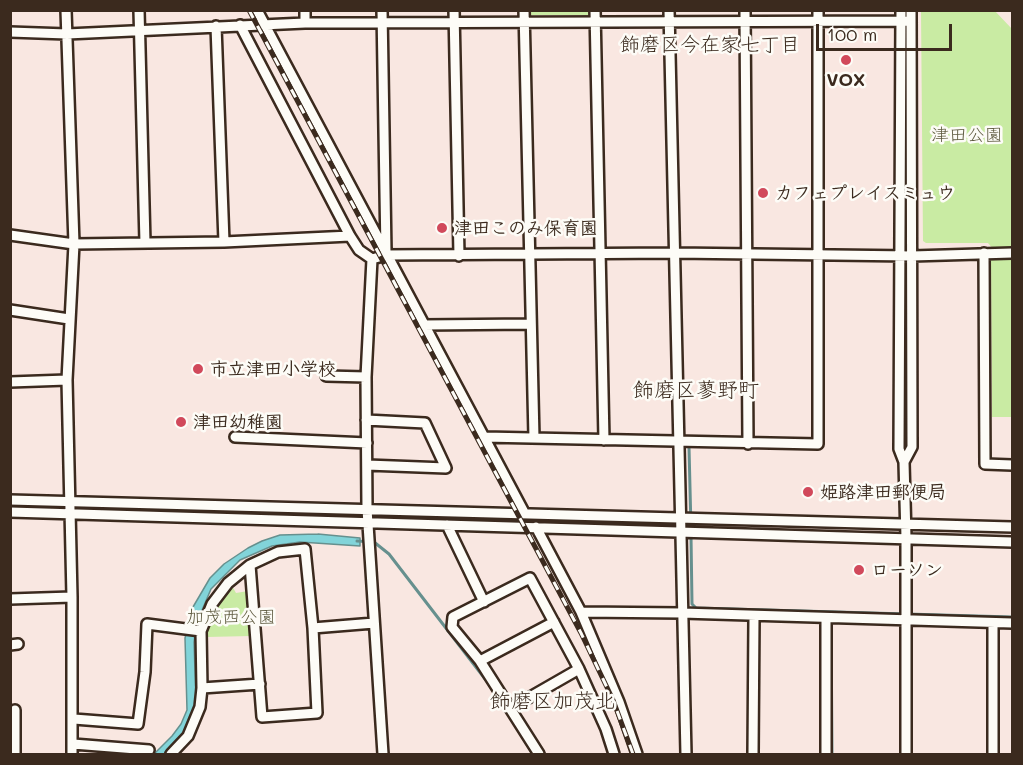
<!DOCTYPE html>
<html>
<head>
<meta charset="utf-8">
<style>
  body { margin:0 }
  #map { position:relative; width:1023px; height:765px; overflow:hidden; background:#f9e7e1; font-family:Mali,sans-serif }
  canvas { display:block }
  .frame { position:absolute; inset:0; border:12px solid #3b2a1e; pointer-events:none }
  .scale { position:absolute; left:816px; top:24px; width:136px; height:27px; box-sizing:border-box; border:3px solid #3b2a1e; border-top:0; padding-left:8px; font-size:18px; line-height:21px; white-space:nowrap; color:#3b2a1e; -webkit-text-stroke:4px #fdfcf7; paint-order:stroke }
</style>
</head>
<body>
<div id="map">
<canvas width="1023" height="765"></canvas>
<div class="frame"></div>
<div class="scale">100 m</div>
</div>
<script>
const c = document.querySelector('canvas').getContext('2d');
c.lineJoin = 'round';
function fillPath(path, color) { c.fillStyle = color; c.fill(path, 'evenodd'); }
const toPath = rows => new Path2D(rows.map(r => 'M' + r).join(''));
function trace(path, color, width, dash) { c.strokeStyle = color; c.lineWidth = width; c.lineCap = dash ? 'butt' : 'round'; c.setLineDash(dash || []); c.stroke(path); }
function drawText(font, color, halo, rows, align = 'center') {
  c.font = font + ' Mali,"Klee One",sans-serif'; c.lineWidth = 5; c.setLineDash([]); c.textBaseline = 'middle'; c.strokeStyle = halo; c.fillStyle = color; for (const [text, x, y, turn = 0] of rows) {
    c.save(); c.translate(x, y); c.rotate((+turn || 0) * Math.PI / 180); c.textAlign = isNaN(turn) ? turn : align; if (halo) c.strokeText(text, 0, 0); c.fillText(text, 0, 0); c.restore();
  }
}
const green = toPath([
  [530,11,590,11,590,15,531,15],
  [921,11,995,11,1012,29,1012,249,993,249,988,243,926,243,923,241],
  [991,259,1012,259,1012,417,992,417],
  [231,584,236,593,248,591,251,636,206,637,209,622,214,609]
]);
const water = toPath([
  [318,534,360,538,360,546,300,542,272,546,240,560,211,589,197,622,194,642,196,701,194,715,188,728,165,754,154,754,172,736,181,724,187,710,185,638,193,607,210,578,224,564,248,548,262,541,280,535,318,534]
]);
const stream = toPath([
  [689,447,691,529],
  [691,536,692,604,696,608,1012,617],
  [357,541,374,542,389,554,492,688,533,754],
  [831,620,832,754]
]);
const minor = toPath([
  [66,10,74,244,67,380,72,597,72,754],
  [139,10,145,243],
  [257,10,525,514],
  [305,10,305,23],
  [382,10,386,252],
  [454,10,459,256],
  [524,10,534,438],
  [595,10,604,440],
  [669,10,686,754],
  [745,10,748,444],
  [901,10,899,449,904,462,906,538,906,754],
  [240,25,350,236,359,250,372,259],
  [216,26,224,242],
  [10,32,67,34,305,23,911,21],
  [10,235,74,244,224,242,350,236],
  [984,253,985,464,1012,465],
  [372,259,386,255,675,253,912,256,1012,253],
  [372,259,366,377,367,509,383,754],
  [10,310,69,319],
  [423,325,531,324],
  [326,376,366,377],
  [10,382,67,380],
  [366,420,425,423,446,468,367,465],
  [235,437,367,443],
  [484,437,818,444,818,10],
  [904,462,912,447,911,10],
  [10,500,1012,527],
  [10,512,1012,542],
  [447,525,484,602],
  [536,527,581,612,619,702,637,754],
  [10,599,72,597],
  [581,612,682,613,1012,623],
  [826,619,826,754],
  [993,623,993,754],
  [313,628,374,623],
  [10,645,18,644],
  [480,661,554,622],
  [202,688,260,684],
  [511,708,579,669],
  [15,710,15,754],
  [74,719,138,724,145,672,147,624,201,631],
  [73,744,149,750],
  [171,754,188,736,200,707,202,688,201,631,212,604,228,583,250,565,278,552,305,549,313,628,317,713,262,717,250,565],
  [539,754,480,661,452,627,453,617,530,578,579,669,606,729,614,754],
  [753,754,754,617]
]);
const rail = toPath([
  [249,10,581,633,613,700,633,754]
]);
const markers = [
  [846,60,6,"#d1495b"],
  [763,193,6,"#d1495b"],
  [442,228,6,"#d1495b"],
  [198,369,6,"#d1495b"],
  [181,422,6,"#d1495b"],
  [808,492,6,"#d1495b"],
  [859,570,6,"#d1495b"]
];
const poiNames = [
  ["VOX",846,80,"center"],
  ["カフェプレイスミュウ",775,193],
  ["津田このみ保育園",454,228],
  ["市立津田小学校",210,369],
  ["津田幼稚園",193,422],
  ["姫路津田郵便局",820,492],
  ["ローソン",871,570]
];
const parkNames = [
  ["津田公園",967,135],
  ["加茂西公園",231,617]
];
const neighbourhoodNames = [
  ["飾磨区今在家七丁目",710,45]
];
const quarterNames = [
  ["飾磨区蓼野町",696,391],
  ["飾磨区加茂北",553,702]
];
fillPath(green, '#c9eba3');
fillPath(water, '#82d4d9');
trace(water, '#66908e', 1.5);
trace(stream, '#66908e', 3);
trace(minor, '#3b2a1e', 14);
trace(minor, '#fdfcf7', 9);
trace(rail, '#3b2a1e', 5);
trace(rail, '#fdfcf7', 3, [9]);
for (const [x, y, r, color] of markers) { const dot = new Path2D(); dot.arc(x, y, r, 0, 2 * Math.PI); c.fillStyle = color; c.fill(dot); trace(dot, '#fdfcf7', 2); }
drawText('bold 18px', '#3b2a1e', '#fdfcf7', poiNames, 'left');
drawText('18px', '#5e5a3f', '#fdfcf7', parkNames);
drawText('20px', '#3b2a1e', '#fdfcf7', neighbourhoodNames);
drawText('21px', '#3b2a1e', '#fdfcf7', quarterNames);
</script>
</body>
</html>
